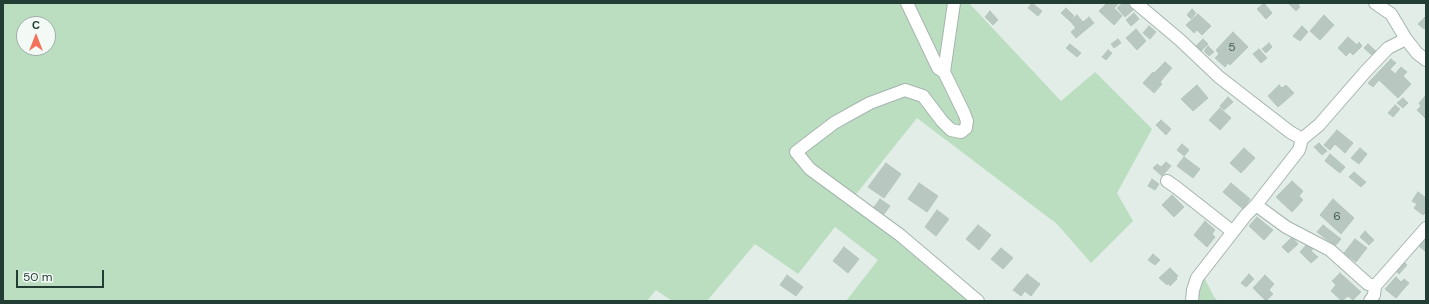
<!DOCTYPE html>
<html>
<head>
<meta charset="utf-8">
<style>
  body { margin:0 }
  #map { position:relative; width:1429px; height:304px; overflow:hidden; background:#e2ede7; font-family:"DM Sans",sans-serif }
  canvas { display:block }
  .frame { position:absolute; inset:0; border:4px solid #223e34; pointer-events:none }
  .north { position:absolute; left:16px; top:16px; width:40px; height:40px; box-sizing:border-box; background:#f3f9f5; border:1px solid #9faea8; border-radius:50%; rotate:0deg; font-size:11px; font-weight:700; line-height:16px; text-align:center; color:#223e34 }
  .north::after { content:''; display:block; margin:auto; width:14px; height:18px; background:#f3715a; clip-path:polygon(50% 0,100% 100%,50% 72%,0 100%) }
  .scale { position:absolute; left:16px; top:270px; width:88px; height:18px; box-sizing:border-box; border:2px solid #223e34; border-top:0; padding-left:5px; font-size:12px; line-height:14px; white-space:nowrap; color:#223e34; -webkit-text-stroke:3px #f3f9f5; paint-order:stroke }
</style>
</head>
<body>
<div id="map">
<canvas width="1429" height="304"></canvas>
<div class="frame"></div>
<div class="north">С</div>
<div class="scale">50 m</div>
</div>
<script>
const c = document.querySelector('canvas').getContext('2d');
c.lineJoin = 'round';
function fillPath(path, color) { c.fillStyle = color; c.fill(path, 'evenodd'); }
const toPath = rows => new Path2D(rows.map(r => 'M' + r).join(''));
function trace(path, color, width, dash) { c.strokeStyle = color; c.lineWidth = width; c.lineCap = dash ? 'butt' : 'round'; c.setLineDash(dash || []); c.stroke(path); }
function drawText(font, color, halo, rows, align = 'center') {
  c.font = font + ' "DM Sans",sans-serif'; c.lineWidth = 3.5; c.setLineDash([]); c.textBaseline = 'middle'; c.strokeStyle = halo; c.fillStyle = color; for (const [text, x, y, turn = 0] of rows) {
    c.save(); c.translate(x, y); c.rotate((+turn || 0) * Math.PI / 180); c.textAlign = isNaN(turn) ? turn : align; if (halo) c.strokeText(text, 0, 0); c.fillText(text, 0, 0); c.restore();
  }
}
const green = toPath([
  [3,3,969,3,1061,101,1095,72,1152,129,1117,193,1133,221,1091,263,1057,224,917,118,853,198,977,301,846,301,878,260,835,227,798,274,755,244,707,301,672,301,656,290,647,301,3,301],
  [24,24,48,24,48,48,24,48],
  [1203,275,1214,297,1218,301,1195,301]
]);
const building = toPath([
  [1032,3,1042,11,1038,16,1028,8,1032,3],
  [1107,3,1119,3,1114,8,1122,16,1114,25,1099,11,1107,3],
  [1123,3,1127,3,1133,10,1125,17,1117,8,1123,3],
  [1264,3,1272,13,1266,19,1257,9,1264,3],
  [1288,3,1300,3,1298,5,1300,7,1296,11,1288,3],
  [1066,8,1074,16,1070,21,1061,13,1066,8],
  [1192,9,1196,13,1191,19,1187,15,1192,9],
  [990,11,998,20,993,25,985,17,990,11],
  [1134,13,1139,19,1131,26,1126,20,1134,13],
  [1198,14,1211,26,1202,35,1197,30,1194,33,1186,25,1198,14],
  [1077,15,1083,22,1076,28,1070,21,1077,15],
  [1324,15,1334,25,1320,40,1310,31,1324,15],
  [1426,16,1426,26,1424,29,1418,24,1426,16],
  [1089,17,1094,23,1076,38,1071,32,1089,17],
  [1149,26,1156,32,1150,39,1143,33,1149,26],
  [1302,26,1308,32,1300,41,1293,36,1302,26],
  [1136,29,1146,41,1137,50,1126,38,1136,29],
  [1233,32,1248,47,1230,65,1228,63,1225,67,1215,58,1219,54,1216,50,1233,32],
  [1348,37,1357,45,1359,42,1362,46,1353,55,1350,52,1346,56,1338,48,1348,37],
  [1118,39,1121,43,1114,48,1111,44,1118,39],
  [1203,39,1208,44,1200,52,1195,47,1203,39],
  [1269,43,1272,47,1266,53,1262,49,1269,43],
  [1070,44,1081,53,1077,57,1066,48,1070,44],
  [1368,44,1378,53,1374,57,1364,48,1368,44],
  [1208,46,1214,52,1209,56,1204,51,1208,46],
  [1259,49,1267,58,1261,63,1253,54,1259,49],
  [1108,50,1112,53,1106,60,1102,57,1108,50],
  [1391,59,1396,63,1390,69,1395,74,1401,67,1407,72,1403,76,1411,84,1398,98,1379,80,1373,87,1368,83,1391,59],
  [1165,62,1172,68,1160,82,1162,84,1154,93,1143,83,1153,72,1154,73,1165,62],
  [1197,85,1208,98,1193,111,1181,99,1197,85],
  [1279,85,1282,88,1286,85,1294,93,1278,107,1268,96,1279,85],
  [1426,95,1426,117,1425,118,1417,110,1421,106,1419,103,1426,95],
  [1228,97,1233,102,1224,110,1220,106,1228,97],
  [1403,98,1408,103,1403,108,1397,103,1403,98],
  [1395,105,1400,109,1393,117,1388,113,1395,105],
  [1220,108,1231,118,1220,130,1209,120,1220,108],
  [1161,120,1171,129,1166,135,1156,125,1161,120],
  [1337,130,1353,143,1345,153,1335,144,1330,150,1324,145,1337,130],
  [1319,143,1327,151,1322,155,1314,147,1319,143],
  [1182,144,1189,150,1184,156,1177,150,1182,144],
  [1244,148,1255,158,1241,173,1230,163,1244,148],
  [1360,148,1367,154,1359,164,1351,158,1360,148],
  [1330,154,1345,167,1340,173,1325,161,1330,154],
  [1184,157,1200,169,1193,178,1177,166,1184,157],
  [1166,162,1171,166,1162,176,1153,168,1157,164,1161,167,1166,162],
  [886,163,901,174,884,198,868,187,886,163],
  [1354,172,1366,182,1361,187,1349,177,1354,172],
  [1152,179,1159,184,1155,190,1148,186,1152,179],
  [1292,181,1303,191,1299,196,1303,200,1292,212,1276,197,1292,181],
  [919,183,938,196,927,212,908,199,919,183],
  [1231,183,1250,199,1243,209,1223,192,1231,183],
  [1418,192,1426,198,1426,212,1423,215,1414,208,1417,204,1412,201,1418,192],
  [1172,195,1184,207,1174,217,1162,205,1172,195],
  [880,199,890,206,884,214,874,207,880,199],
  [1333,199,1354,218,1341,234,1320,215,1333,199],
  [937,210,949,219,936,236,925,227,937,210],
  [1257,217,1273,230,1264,240,1249,226,1257,217],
  [1205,221,1215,230,1212,234,1215,237,1207,247,1194,235,1205,221],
  [978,225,991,235,979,250,966,239,978,225],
  [1323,225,1341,239,1335,246,1317,232,1323,225],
  [1365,231,1374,240,1369,245,1360,237,1365,231],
  [1292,237,1298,244,1288,253,1282,247,1292,237],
  [1355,239,1367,248,1356,262,1344,253,1355,239],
  [1424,240,1426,242,1426,252,1419,246,1424,240],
  [1308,243,1314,248,1311,251,1318,257,1311,263,1300,252,1308,243],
  [844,247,859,259,848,273,833,261,844,247],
  [1001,248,1013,258,1003,269,991,259,1001,248],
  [1153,254,1160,260,1155,265,1148,260,1153,254],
  [1403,261,1407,265,1399,274,1395,270,1403,261],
  [1170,268,1178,276,1176,278,1177,279,1170,286,1168,283,1167,285,1159,278,1170,268],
  [1340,273,1361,292,1353,300,1348,296,1342,301,1331,291,1336,285,1332,281,1340,273],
  [1027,274,1040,284,1031,296,1025,291,1021,296,1013,290,1027,274],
  [1249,274,1254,279,1246,287,1241,283,1249,274],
  [787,275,803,287,796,296,780,285,787,275],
  [1265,275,1274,284,1269,290,1273,294,1266,301,1253,288,1265,275],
  [1396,277,1401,282,1404,279,1409,283,1396,298,1385,289,1396,277]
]);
const minor = toPath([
  [907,3,938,68,944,72],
  [954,3,944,72,964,113,967,121,966,128,961,132,951,130,942,121,923,96,905,90,870,103,850,114,834,123,796,152,810,169,900,235,978,301],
  [1136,3,1180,40,1219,77,1290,132,1302,139],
  [1375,3,1391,14,1406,39,1417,53,1426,60],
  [1167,181,1177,188,1233,232],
  [1256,205,1286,227,1330,250,1368,284,1375,286],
  [1192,301,1193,290,1197,278,1246,215,1256,205,1299,150,1302,139,1319,125,1366,71,1388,48,1406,39],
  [1370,301,1374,295,1375,286,1426,228]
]);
const numberNames = [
  ["5",1232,48],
  ["6",1337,217]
];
fillPath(green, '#bbdec1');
fillPath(building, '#b8c7c0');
trace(building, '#b5c6bd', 1);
trace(minor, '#a5b5ae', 14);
trace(minor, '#fff', 12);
drawText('12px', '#486057', null, numberNames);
</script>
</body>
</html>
